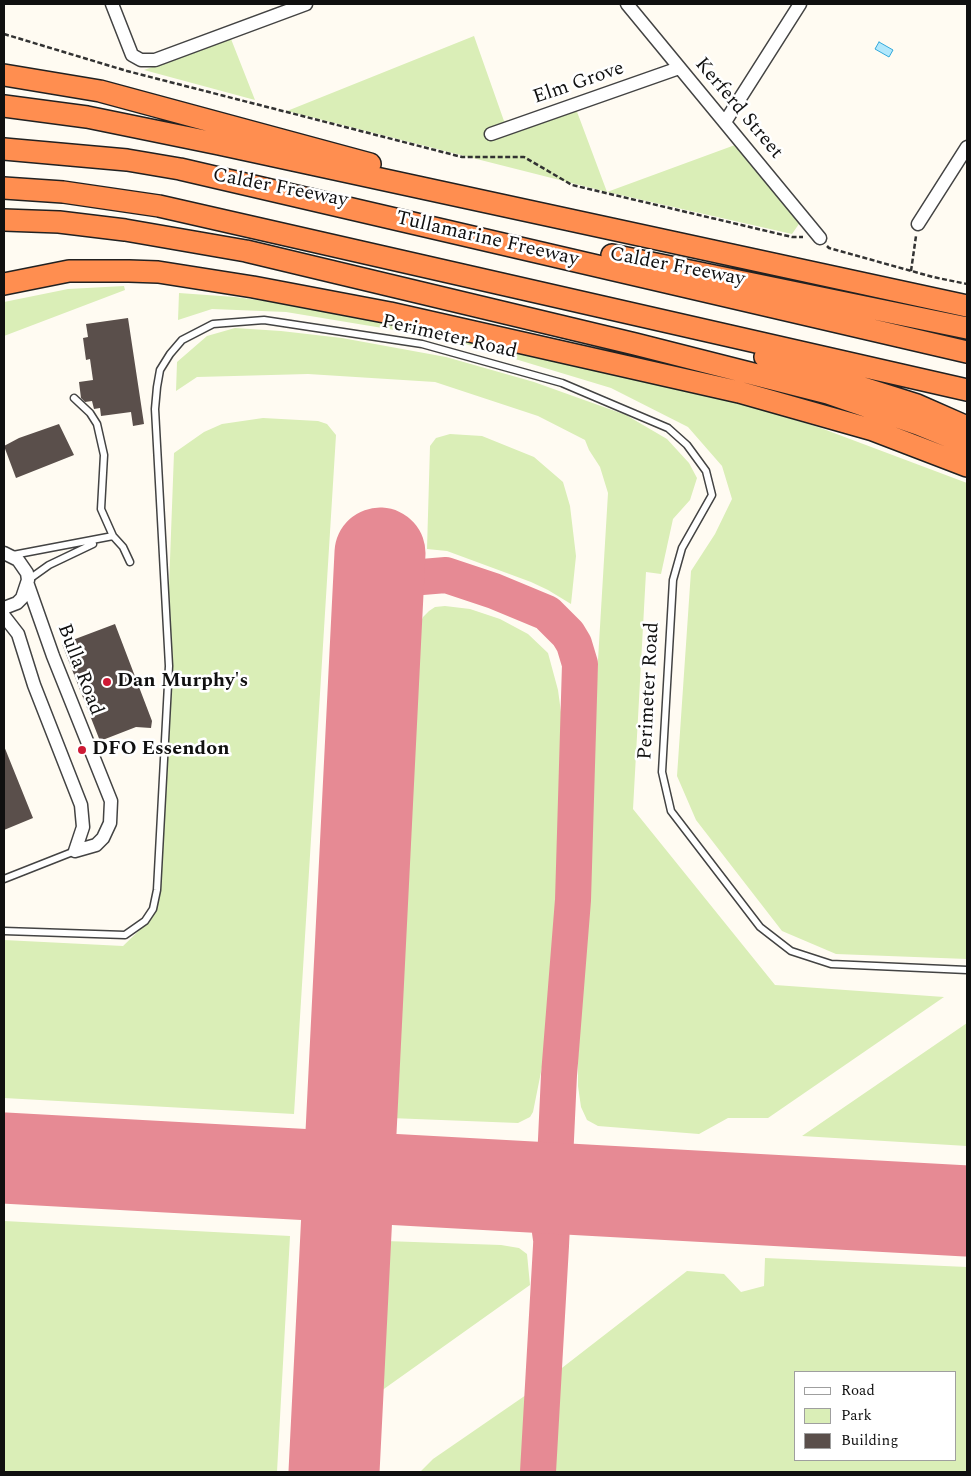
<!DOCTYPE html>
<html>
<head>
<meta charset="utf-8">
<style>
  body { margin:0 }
  #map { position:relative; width:971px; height:1476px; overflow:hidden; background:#fffbf2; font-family:Spectral,serif }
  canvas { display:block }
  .frame { position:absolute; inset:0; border:5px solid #101010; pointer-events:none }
  .legend { position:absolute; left:794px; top:1371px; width:162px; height:90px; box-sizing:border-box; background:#fff; border:1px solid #9f9f9f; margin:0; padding:6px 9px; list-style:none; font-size:15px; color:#101010 }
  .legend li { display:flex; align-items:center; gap:10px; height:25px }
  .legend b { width:25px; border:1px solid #9f9f9f }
</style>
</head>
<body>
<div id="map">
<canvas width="971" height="1476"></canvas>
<div class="frame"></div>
<ul class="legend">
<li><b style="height:6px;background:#fff"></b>Road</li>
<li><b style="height:14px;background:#daeeb7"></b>Park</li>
<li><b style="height:14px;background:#5a4f4b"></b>Building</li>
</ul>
</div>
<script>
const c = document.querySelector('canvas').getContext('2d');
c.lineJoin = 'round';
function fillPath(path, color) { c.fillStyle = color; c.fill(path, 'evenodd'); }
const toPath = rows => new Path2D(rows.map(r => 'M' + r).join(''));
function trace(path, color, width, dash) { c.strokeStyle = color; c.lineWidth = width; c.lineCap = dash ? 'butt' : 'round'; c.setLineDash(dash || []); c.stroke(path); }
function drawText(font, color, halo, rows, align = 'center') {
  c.font = font + ' Spectral,serif'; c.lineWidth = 5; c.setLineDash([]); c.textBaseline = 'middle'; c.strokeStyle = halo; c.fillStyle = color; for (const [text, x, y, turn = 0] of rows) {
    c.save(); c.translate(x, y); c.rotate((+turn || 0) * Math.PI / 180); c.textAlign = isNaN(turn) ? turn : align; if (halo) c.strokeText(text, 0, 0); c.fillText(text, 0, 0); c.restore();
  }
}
const green = toPath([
  [474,36,504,121,576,109,607,192,735,145,801,221,792,234,607,192,287,111],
  [231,39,255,100,144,70],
  [124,286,125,290,4,336,4,302,68,289],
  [179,293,235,297,353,313,680,385,818,427,967,483,967,959,836,954,782,931,696,820,677,776,691,571,715,534,732,499,722,466,688,427,611,388,449,339,286,312,212,309,178,320],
  [235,328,281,331,342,338,446,357,534,382,626,415,667,439,689,463,697,478,690,500,673,519,661,574,646,572,633,809,775,985,944,997,768,1118,728,1118,699,1134,598,1126,587,1120,581,1107,578,1086,578,1056,585,961,595,710,608,493,600,467,589,450,585,440,538,416,435,382,308,374,197,377,176,391,177,362,207,336],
  [263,418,318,421,327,424,336,435,294,1114,4,1098,4,940,123,946,151,919,157,908,174,453,204,432,222,424],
  [450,434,482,436,534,457,563,482,570,506,576,556,571,604,548,590,531,582,447,551,427,549,430,446,436,438],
  [445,606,470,609,500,619,528,634,548,653,558,690,563,727,559,843,555,922,543,1062,533,1112,530,1117,518,1123,390,1118,391,1076,420,624,423,617,429,611,435,607],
  [967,1023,967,1146,802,1136],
  [4,1221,290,1236,277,1472,4,1472],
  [385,1241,501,1245,519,1248,527,1254,530,1285,374,1396],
  [765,1258,967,1267,967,1472,552,1472,558,1371,687,1271,724,1274,741,1292,764,1286],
  [795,1372,955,1372,955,1460,795,1460],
  [526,1395,523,1472,420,1472,433,1459]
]);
const water = toPath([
  [879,42,893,50,889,57,875,49,879,42]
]);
const taxiway = toPath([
  [375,658,381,608,387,597,399,584,410,578,446,575,494,591,547,613,568,634,574,644,580,664,573,900,559,1075,551,1246,538,1472],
  [504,1186,520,1192,538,1206,549,1225,551,1239]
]);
const runway = toPath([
  [4,1158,967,1211],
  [334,1472,380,553]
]);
const building = toPath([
  [128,318,144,424,133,426,131,412,101,416,100,408,94,409,92,401,85,402,81,398,79,382,93,380,90,359,86,360,83,338,88,337,86,324],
  [59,424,74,455,16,478,4,446,19,438],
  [115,624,152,721,151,728,136,727,100,741,62,644],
  [4,746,33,818,4,830]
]);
const path = toPath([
  [4,34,127,71,462,157,524,157,572,185,792,237,803,237],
  [827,246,829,248,933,277,967,284],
  [911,271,916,236]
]);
const service = toPath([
  [74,398,90,413,97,424,104,455,101,509,113,536,123,547,130,562],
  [13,555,113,536],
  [28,580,49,565,93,544],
  [4,879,75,851],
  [4,931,125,935,145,921,153,909,157,890,169,666,155,409,157,387,160,370,170,354,182,340,213,324,264,320,422,344,562,383,668,428,687,445,706,471,712,495,682,548,673,580,662,772,671,811,760,927,791,951,831,964,967,970]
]);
const minor = toPath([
  [112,4,132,55,141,60,155,60,306,4],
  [627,4,820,238],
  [725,122,800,4],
  [491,134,679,68],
  [918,224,967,147],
  [4,553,18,560,27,573,28,580,22,598,17,603,4,608],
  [28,585,53,656,111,801,110,823,103,838,96,845,75,851],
  [4,616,18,634,34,685,81,805,83,827,75,851]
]);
const motorway = toPath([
  [4,75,100,91,370,164],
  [4,106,87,117,219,144,967,306],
  [4,149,127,160,180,169,967,352],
  [4,188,63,192,159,206,967,390],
  [4,220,59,222,125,230,246,251,635,344,828,393,918,424,967,444],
  [612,255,967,328],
  [4,284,69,271,129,271,158,272,253,287,390,313,739,392,873,430,967,466],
  [765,357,917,405,967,427]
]);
const markers = [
  [107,682,5,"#ce1a35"],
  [82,750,5,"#ce1a35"]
];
const streetNames = [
  ["Elm Grove",579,84,-19],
  ["Kerferd Street",738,109,50],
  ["Calder Freeway",280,189,11],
  ["Tullamarine Freeway",487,240,13],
  ["Calder Freeway",677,268,11],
  ["Perimeter Road",449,338,13],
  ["Bulla Road",79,670,69],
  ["Perimeter Road",650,691,-87]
];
const poiNames = [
  ["Dan Murphy's",117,682],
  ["DFO Essendon",92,750]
];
fillPath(green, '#daeeb7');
fillPath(water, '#b2e8fc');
trace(water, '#32a8da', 1);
trace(taxiway, '#e68a94', 36);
trace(runway, '#e68a94', 91);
fillPath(building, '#5a4f4b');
trace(service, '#434343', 9);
trace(minor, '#434343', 15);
trace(motorway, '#212121', 24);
trace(path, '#323232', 2.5, [5, 2.5]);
trace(service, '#fff', 6);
trace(minor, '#fff', 12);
trace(motorway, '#ff8e50', 21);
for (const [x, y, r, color] of markers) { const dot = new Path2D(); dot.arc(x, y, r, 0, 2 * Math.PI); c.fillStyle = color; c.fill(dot); trace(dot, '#fff', 2); }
drawText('20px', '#101010', '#fff', streetNames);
drawText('bold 20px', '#101010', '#fff', poiNames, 'left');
</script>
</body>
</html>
